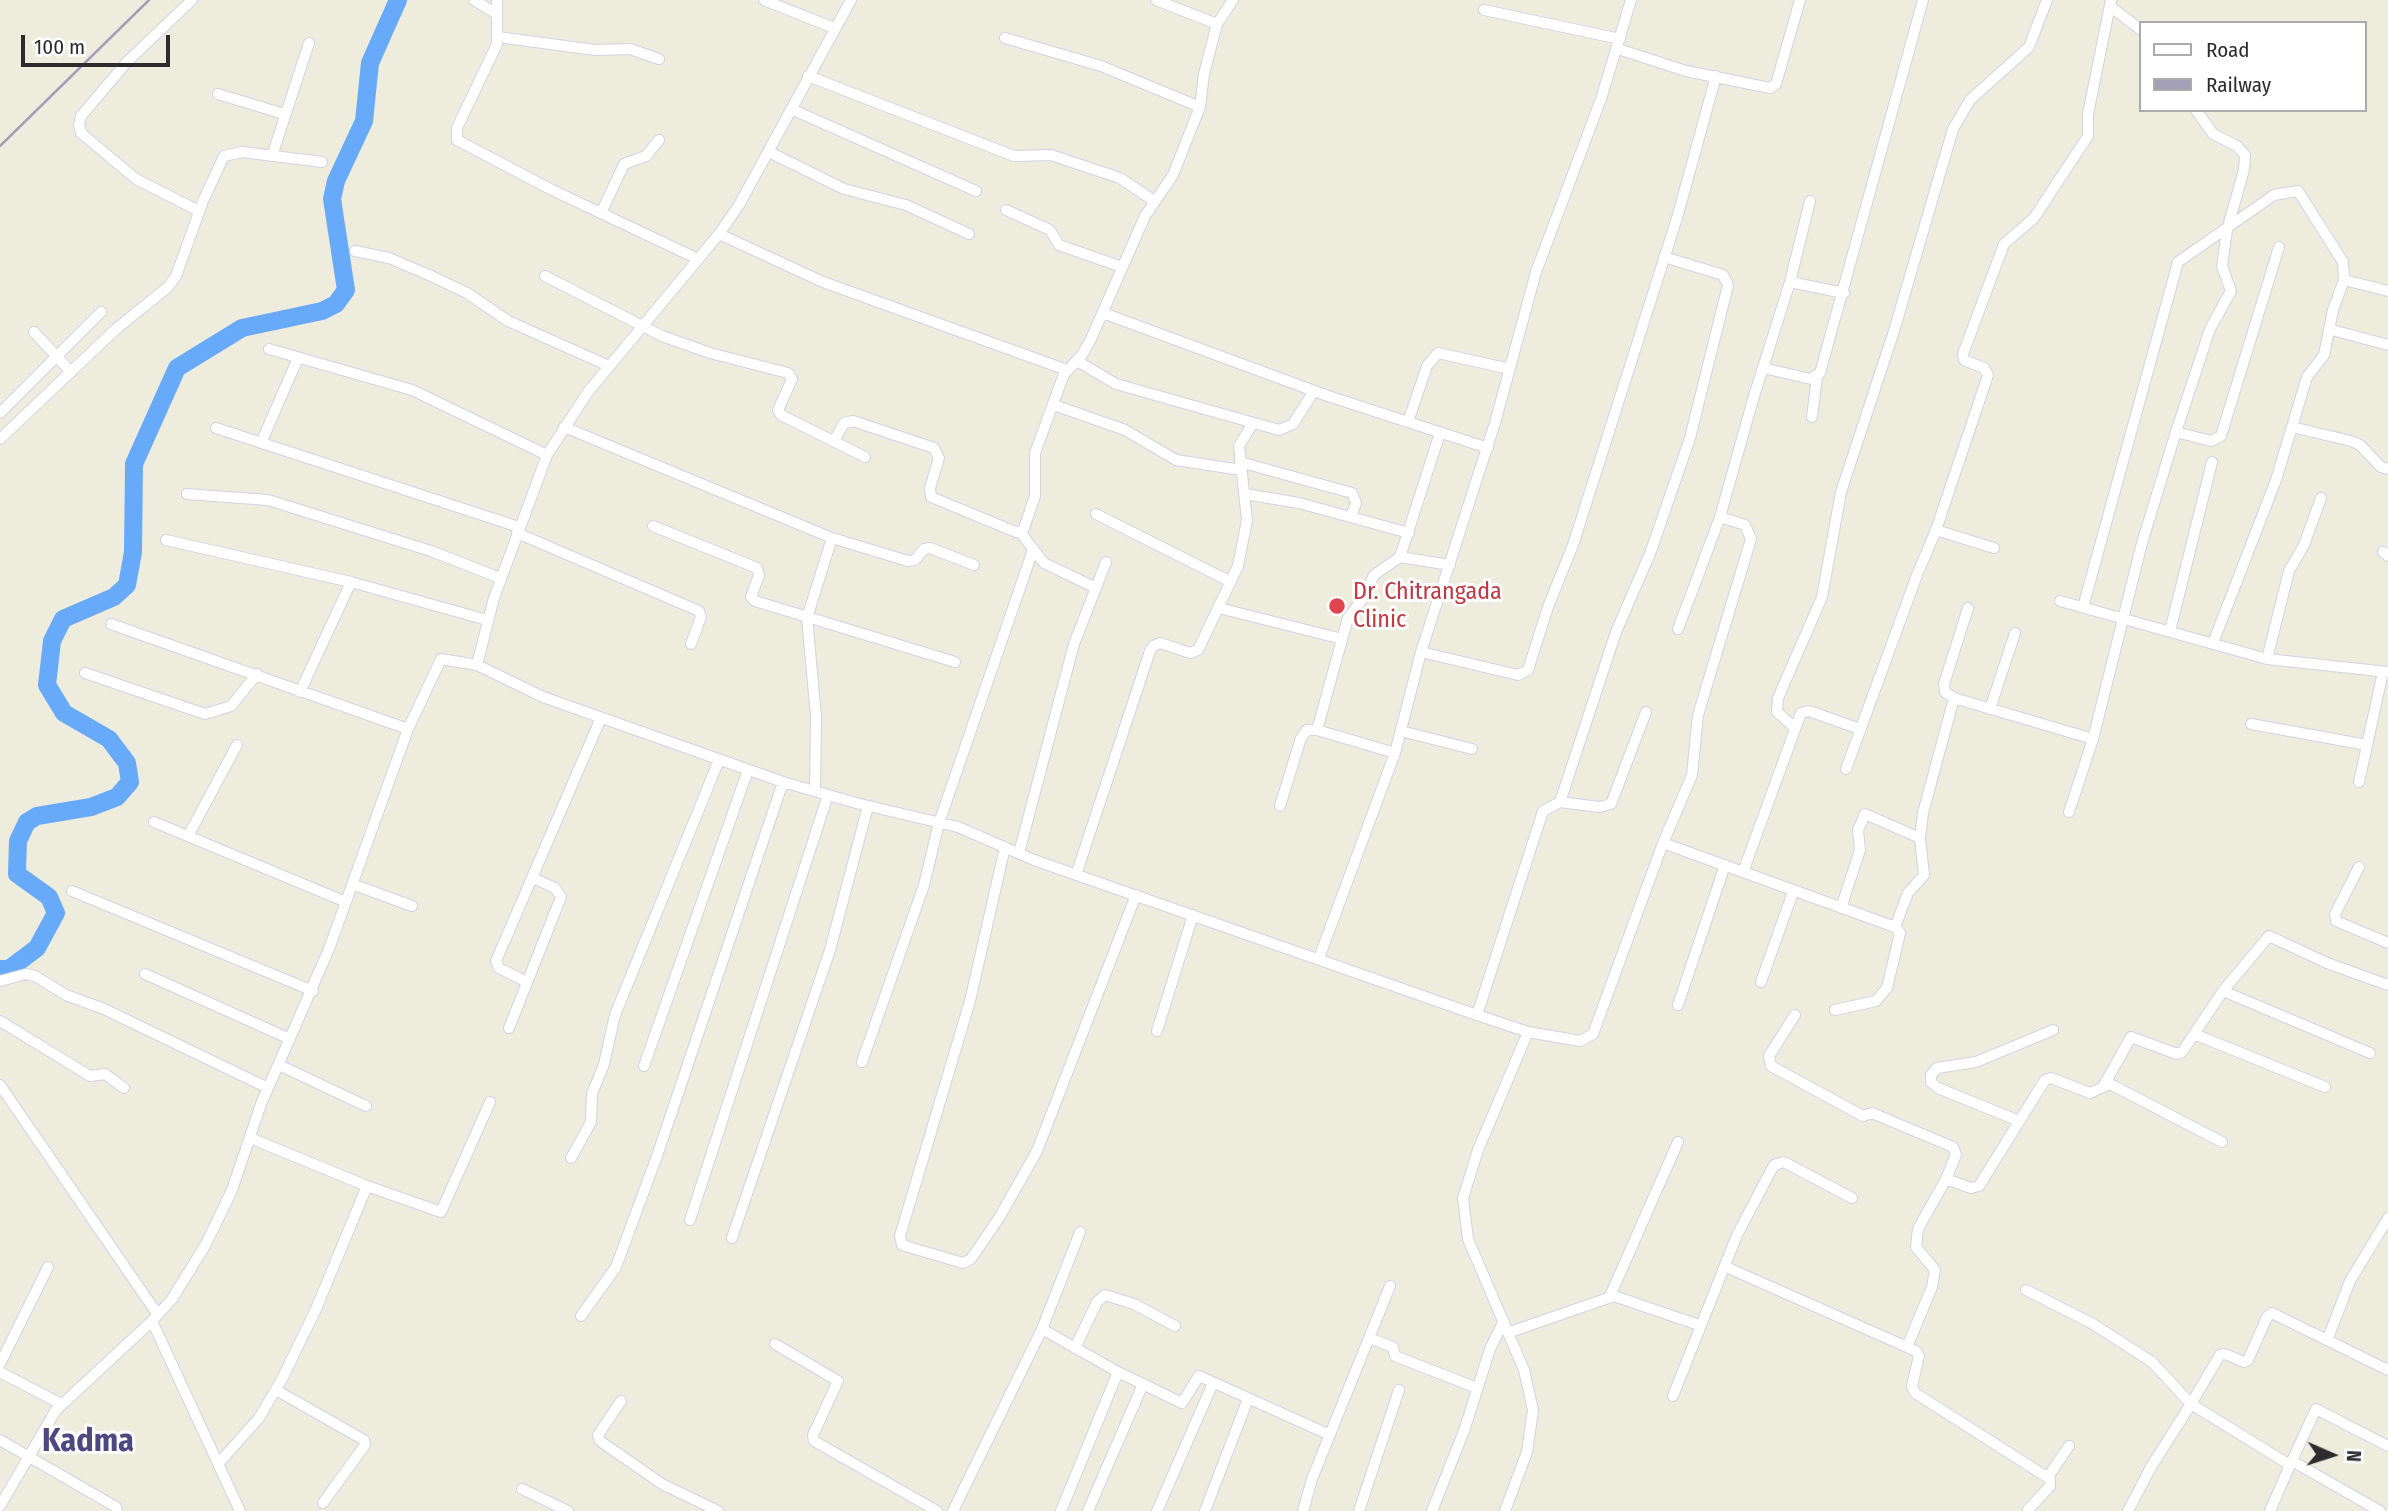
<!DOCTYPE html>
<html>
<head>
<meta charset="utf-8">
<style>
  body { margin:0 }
  #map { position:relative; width:2388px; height:1511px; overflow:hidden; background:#eeecdd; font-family:"Fira Sans Condensed",sans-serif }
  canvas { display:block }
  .legend { position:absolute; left:2139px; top:21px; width:228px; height:91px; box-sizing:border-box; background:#fff; border:2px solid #ababab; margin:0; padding:9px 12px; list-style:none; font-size:21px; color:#2c2c2c }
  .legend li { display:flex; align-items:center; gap:14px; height:35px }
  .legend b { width:35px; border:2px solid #ababab }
  .north { position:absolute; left:2297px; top:1420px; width:70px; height:70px; -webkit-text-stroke:5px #fff; paint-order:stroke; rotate:93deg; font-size:19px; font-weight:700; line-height:28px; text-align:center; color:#2c2c2c }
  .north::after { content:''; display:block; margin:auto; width:24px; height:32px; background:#2c2c2c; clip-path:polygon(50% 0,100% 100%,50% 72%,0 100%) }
  .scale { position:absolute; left:21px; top:35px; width:149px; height:32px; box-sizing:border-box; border:4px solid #2c2c2c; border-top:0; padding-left:9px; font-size:21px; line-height:24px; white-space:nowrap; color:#2c2c2c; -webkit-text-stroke:5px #fff; paint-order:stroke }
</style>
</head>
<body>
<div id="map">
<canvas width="2388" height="1511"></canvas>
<ul class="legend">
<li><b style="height:9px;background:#fff"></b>Road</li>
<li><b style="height:9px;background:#a29fb7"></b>Railway</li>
</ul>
<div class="north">N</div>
<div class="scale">100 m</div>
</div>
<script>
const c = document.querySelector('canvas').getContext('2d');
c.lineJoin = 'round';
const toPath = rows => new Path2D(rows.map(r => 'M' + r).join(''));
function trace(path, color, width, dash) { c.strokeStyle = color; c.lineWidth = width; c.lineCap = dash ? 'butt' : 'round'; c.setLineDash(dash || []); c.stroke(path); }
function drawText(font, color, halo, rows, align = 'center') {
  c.font = font + ' "Fira Sans Condensed",sans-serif'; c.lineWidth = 6; c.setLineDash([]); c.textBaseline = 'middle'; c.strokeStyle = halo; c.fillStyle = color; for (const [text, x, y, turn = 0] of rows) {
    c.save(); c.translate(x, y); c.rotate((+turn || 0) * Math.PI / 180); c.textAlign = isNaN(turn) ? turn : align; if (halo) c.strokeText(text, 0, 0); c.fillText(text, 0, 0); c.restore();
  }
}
const river = toPath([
  [0,969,9,969,37,948,56,913,49,897,17,874,18,841,27,822,37,816,91,807,117,797,130,782,127,763,109,739,64,713,47,685,52,641,63,619,114,597,127,585,133,552,134,464,177,368,242,328,322,311,336,304,346,290,332,199,336,181,364,121,370,63,398,0]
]);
const minor = toPath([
  [192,0,127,62,81,116,79,125,81,133,136,179,199,211],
  [474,0,495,13],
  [497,0,497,44,457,128,457,140,550,189,698,259],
  [764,0,834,28],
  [1156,0,1217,24],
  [2111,7,2141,30],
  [1484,10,1620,39],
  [498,37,595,50,630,49,659,59],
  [1005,38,1101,66,1200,107],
  [1618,49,1686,71,1770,88,1776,84,1800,0],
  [808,76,1014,156,1051,155,1120,178,1154,201],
  [218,94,284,114],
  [791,109,976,191],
  [769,152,844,189,906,205,969,234],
  [272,156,309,43],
  [1006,210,1050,230,1059,245,1122,267],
  [601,213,624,164,646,156,659,140],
  [719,234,823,282,1067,370],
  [355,251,389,258,429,275,467,293,508,321,609,366],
  [545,276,662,336,710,353,788,373,792,379,778,410,781,415,865,457],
  [2344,280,2388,291],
  [1790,282,1844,293],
  [1103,313,1328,396,1488,448],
  [2332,330,2388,345],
  [34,332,71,372],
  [269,349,412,390,547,455],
  [1077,361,1116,384,1279,430,1293,424,1314,391],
  [1763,368,1811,379,1820,373,1923,0],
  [1054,405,1125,430,1176,460,1241,470],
  [0,413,101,312],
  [1812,417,1817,377],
  [1408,422,1427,366,1438,353,1510,369],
  [564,427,832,538,908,561,915,560,924,549,930,548,974,565],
  [2292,427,2351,441,2360,445,2381,467,2388,469],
  [216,428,519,527],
  [2176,432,2211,441,2221,436,2279,247],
  [0,439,116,329,168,287,176,276,203,201,224,156,242,152,322,162],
  [834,441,844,423,853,421,934,448,939,458,930,488,931,497,1016,532,1023,531,1035,496,1035,453,1064,374,1082,355,1091,339,1145,216,1173,175,1200,107,1204,74,1217,24,1233,0],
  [261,443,298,358],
  [1240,462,1352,493,1356,503,1351,516],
  [187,494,268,500,431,551,500,578],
  [1245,494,1299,503,1409,533],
  [1096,514,1231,582],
  [653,526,757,568,759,575,751,597,755,601,955,662],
  [1936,530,1994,548],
  [1020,532,1044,563,1096,588],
  [517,533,699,611,701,617,691,644],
  [166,540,351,582,487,620],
  [2383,552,2388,556],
  [1400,557,1440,433],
  [2060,601,2267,659,2388,672],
  [2083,607,2178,262,2274,195,2298,191,2343,262,2344,280,2333,310,2324,355,2307,377,2276,480,2213,643],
  [1219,608,1342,639],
  [1968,608,1944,684,1945,692,1954,698,2093,739],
  [111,624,408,729],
  [1678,629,1720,517,1754,396,1790,282,1810,201],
  [2170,631,2212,462],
  [1421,652,1518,675,1528,670,1548,607,1573,545,1677,218,1716,76],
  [2267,659,2289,571,2304,545,2321,498],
  [477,665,494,598,547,455,588,392,719,234,739,205,851,0],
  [85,673,205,714,231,706,257,674],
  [300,692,351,582],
  [1990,709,2015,633],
  [2251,724,2367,745],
  [1795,728,1777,712,1778,698,1822,597,1841,492,1894,331,1953,129,1970,100,2029,47,2047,0],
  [1317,730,1348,618,1364,597,1374,575,1400,557,1450,565],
  [1401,731,1472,749],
  [1846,769,1917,575,1936,530,1988,375,1984,368,1964,360,1963,354,2004,244,2034,218,2088,136,2088,114,2111,0],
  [2359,782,2383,672],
  [815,791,816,716,807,618,832,538],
  [1560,802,1616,632,1651,551,1690,438,1728,285,1723,275,1664,257],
  [1280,806,1301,738,1307,730,1317,730,1395,753],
  [2069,812,2093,739,2142,543,2176,432,2210,329,2231,291,2222,266,2227,230,2244,170,2245,155,2237,146,2213,134,2196,110],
  [154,822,346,902],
  [188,836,237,745],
  [1663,843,1895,927],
  [1005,847,970,1001,900,1236,902,1245,963,1263,971,1259,999,1218,1037,1151,1136,895],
  [1019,853,1074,644,1106,562],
  [2359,867,2335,914,2336,921,2388,943],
  [1743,872,1801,713,1809,711,1860,729],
  [1076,875,1150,651,1153,646,1160,643,1190,653,1198,650,1238,566,1247,520,1239,446,1253,423],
  [352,884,412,906],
  [72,891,313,991],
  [1841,908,1860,850,1858,830,1865,814,1920,838],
  [1319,958,1395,753,1421,652,1495,423,1536,272,1601,99,1631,0],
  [145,974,290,1039],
  [0,981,26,974,35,976,66,995,104,1009,268,1088],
  [527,982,499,968,496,961,601,718],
  [1761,982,1793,892],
  [2223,991,2370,1053],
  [1678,1005,1725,865],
  [1835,1010,1876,1001,1887,988,1900,933,1895,927,1908,893,1924,875,1920,838,1923,813,1954,698],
  [1477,1015,1543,811,1560,802,1599,807,1611,804,1646,712],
  [1795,1015,1769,1056,1771,1066,1863,1116,1872,1113,1953,1147,1956,1155,1946,1179],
  [0,1021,90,1076,105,1074,124,1088],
  [509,1028,561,897,555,888,533,878],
  [1157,1031,1193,915],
  [2194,1034,2325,1087],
  [862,1062,924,885,939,823,1033,550],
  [279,1065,366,1106],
  [644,1066,748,770],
  [0,1085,158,1315],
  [2104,1085,2131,1037,2177,1054,2182,1052,2223,991,2269,936,2327,963,2388,985],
  [2019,1121,1938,1088,1931,1082,1931,1075,1937,1068,1976,1062,2053,1030],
  [250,1138,367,1186,441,1212,490,1102],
  [571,1158,591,1122,592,1094,604,1064,615,1015,719,760],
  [690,1220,828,795],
  [732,1238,830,950,868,806],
  [1726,1267,1916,1351,1919,1356,1912,1386,1915,1393,2050,1479,2050,1486,2028,1510],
  [2026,1290,2093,1324,2152,1362,2191,1404,2151,1467,2128,1511],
  [1610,1296,1678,1142],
  [581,1316,616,1267,657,1156,783,782],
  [1042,1329,1118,1372,1182,1403,1199,1376,1330,1435],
  [1510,1332,1614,1296,1699,1325],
  [1369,1338,1393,1347,1395,1356,1477,1388],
  [2328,1338,2350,1281,2388,1218],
  [775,1344,838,1381,813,1435,814,1441,937,1511],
  [1907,1347,1932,1287,1935,1270,1916,1247,1918,1229,1946,1179,1971,1188,1979,1186,2045,1080,2051,1078,2090,1093,2110,1084,2222,1142],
  [1075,1348,1097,1302,1105,1295,1134,1304,1175,1326],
  [0,1364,48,1267],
  [2388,1370,2272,1313,2267,1317,2248,1360,2244,1362,2225,1354,2220,1355,2191,1404,2290,1465,2316,1409,2388,1446],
  [0,1372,61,1404],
  [276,1390,364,1440,365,1445,323,1503],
  [1673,1396,1737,1235,1774,1165,1784,1162,1852,1198],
  [621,1401,598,1435,600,1441,662,1484,718,1511],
  [0,1440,116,1507,117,1511],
  [2292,1461,2380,1511],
  [219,1463,259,1418,282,1379,316,1309,367,1186],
  [2048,1477,2069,1446],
  [522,1489,568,1511],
  [0,1506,56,1410,152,1321],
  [240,1511,152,1321,172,1299,206,1244,232,1190,261,1104,329,949,408,729,441,659,477,665,543,697,783,782,856,803,958,827,1034,860,1477,1015,1528,1032,1580,1041,1593,1034,1663,843,1692,775,1698,715,1751,539,1745,525,1720,517],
  [953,1511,1042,1329,1080,1232],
  [1061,1511,1118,1372],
  [1088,1511,1143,1384],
  [1157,1511,1213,1383],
  [1205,1511,1248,1399],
  [1303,1511,1312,1479,1390,1286],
  [1359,1511,1399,1390],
  [1432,1511,1464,1431,1490,1349,1504,1321],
  [1505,1511,1527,1452,1533,1410,1524,1370,1468,1239,1463,1198,1478,1150,1528,1032],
  [2270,1511,2290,1465]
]);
const rail = toPath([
  [0,146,149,0]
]);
const markers = [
  [1337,606,9,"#e0444e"]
];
const healthNames = [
  ["Dr. Chitrangada",1353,592],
  ["Clinic",1353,620]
];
const districtNames = [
  ["Kadma",88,1442]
];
trace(river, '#67aaf9', 18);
trace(minor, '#d3d2e5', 12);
trace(minor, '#fff', 10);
trace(rail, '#a29fb7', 2.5);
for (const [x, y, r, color] of markers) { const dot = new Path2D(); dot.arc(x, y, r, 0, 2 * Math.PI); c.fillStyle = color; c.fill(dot); trace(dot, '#fff', 2.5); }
drawText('24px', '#be3a42', '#fff', healthNames, 'left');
drawText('bold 32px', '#4d4880', '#fff', districtNames);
</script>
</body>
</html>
